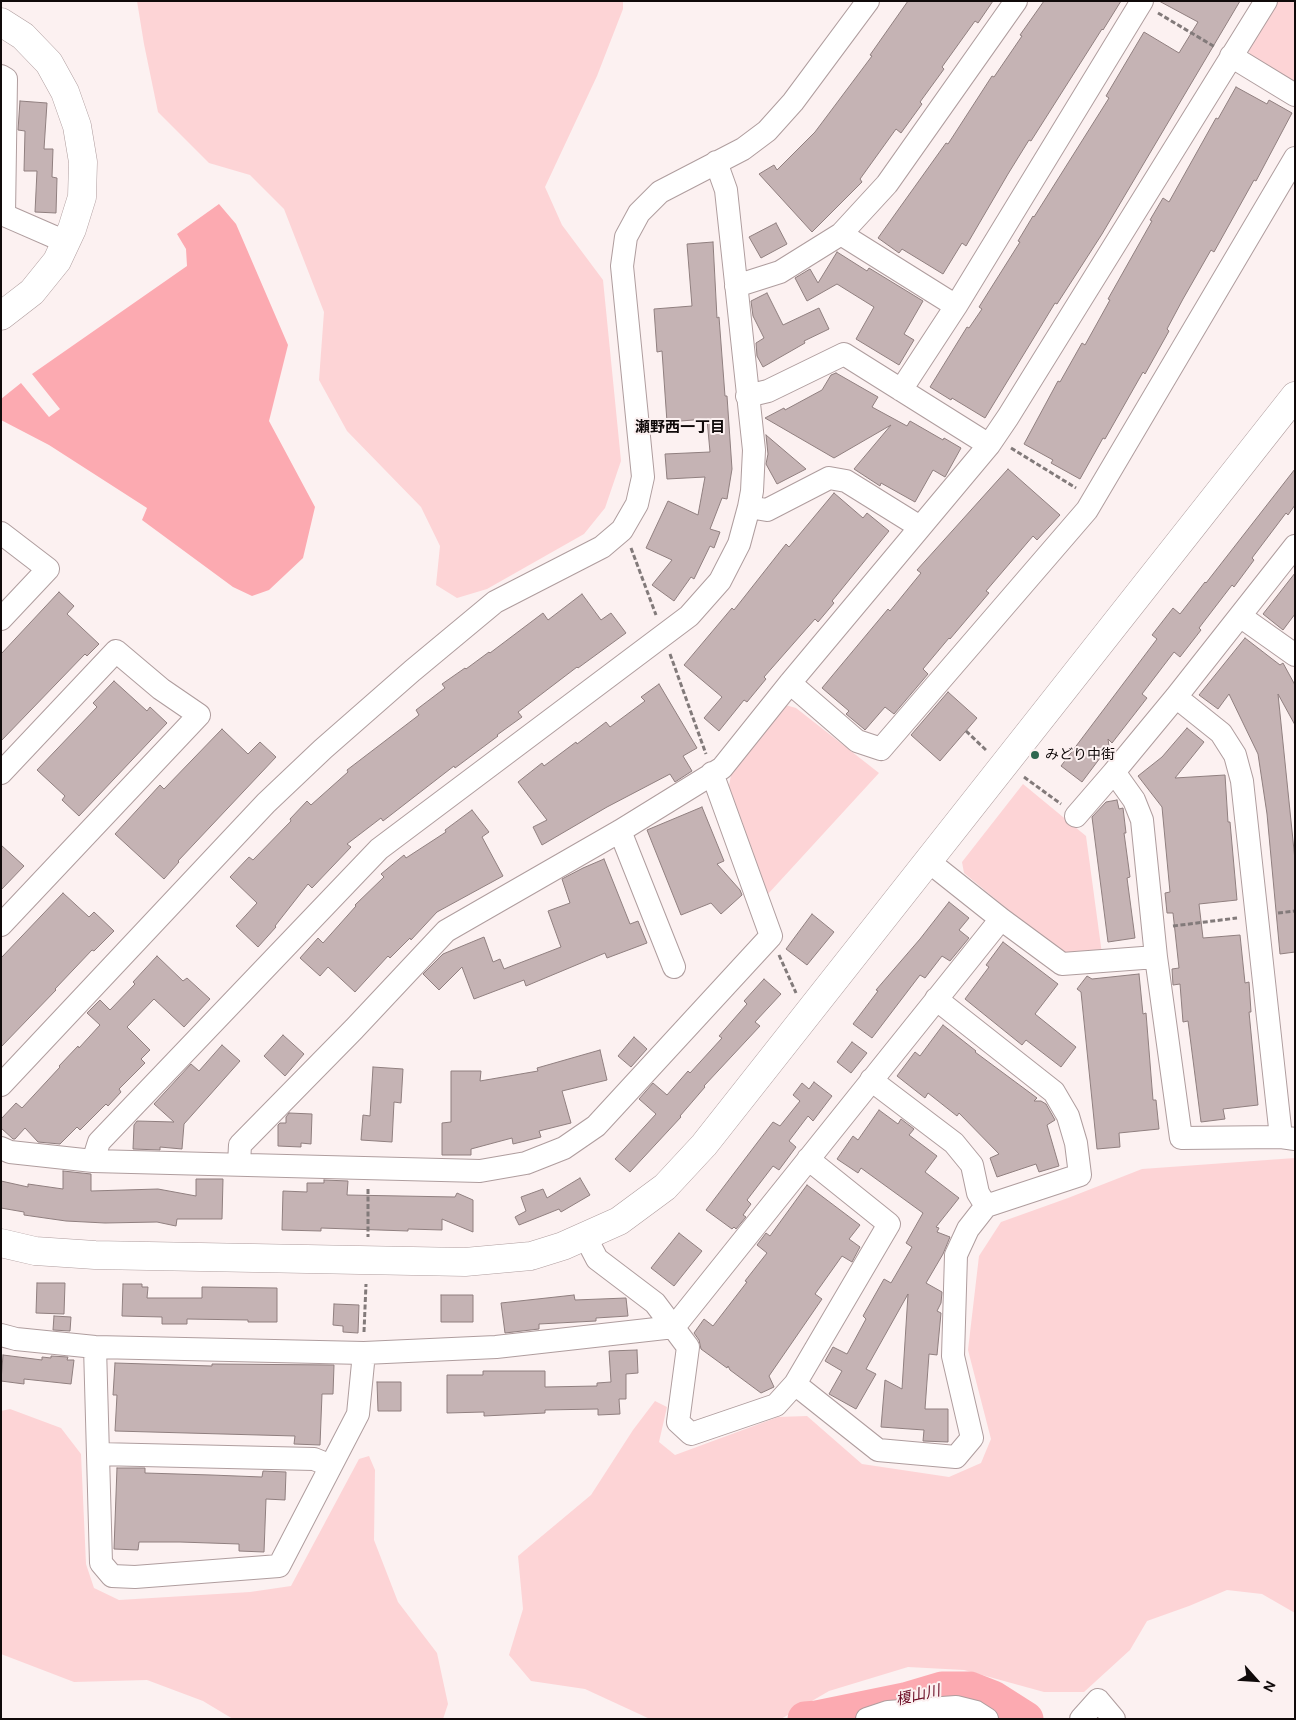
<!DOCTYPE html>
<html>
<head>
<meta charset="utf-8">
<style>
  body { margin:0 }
  #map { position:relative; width:1296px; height:1720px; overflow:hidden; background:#fcf1f1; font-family:"DM Sans",sans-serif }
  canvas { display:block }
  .frame { position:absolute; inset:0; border:2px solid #100a0a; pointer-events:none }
  .north { position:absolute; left:1231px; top:1655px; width:50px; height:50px; -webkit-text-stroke:4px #fcf1f1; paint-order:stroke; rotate:116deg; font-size:14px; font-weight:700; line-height:20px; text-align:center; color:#100a0a }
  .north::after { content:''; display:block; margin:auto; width:18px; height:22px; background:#100a0a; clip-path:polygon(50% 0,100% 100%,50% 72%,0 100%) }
</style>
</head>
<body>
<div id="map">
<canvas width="1296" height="1720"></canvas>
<div class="frame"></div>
<div class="north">N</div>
</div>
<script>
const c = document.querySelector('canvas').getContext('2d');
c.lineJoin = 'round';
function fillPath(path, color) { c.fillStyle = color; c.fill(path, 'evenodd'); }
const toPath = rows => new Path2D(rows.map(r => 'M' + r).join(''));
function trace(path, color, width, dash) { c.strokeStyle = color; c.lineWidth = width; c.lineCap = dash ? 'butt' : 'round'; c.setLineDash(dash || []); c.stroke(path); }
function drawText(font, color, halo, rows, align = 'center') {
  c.font = font + ' "DM Sans","Noto Sans JP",sans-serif'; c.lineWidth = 4; c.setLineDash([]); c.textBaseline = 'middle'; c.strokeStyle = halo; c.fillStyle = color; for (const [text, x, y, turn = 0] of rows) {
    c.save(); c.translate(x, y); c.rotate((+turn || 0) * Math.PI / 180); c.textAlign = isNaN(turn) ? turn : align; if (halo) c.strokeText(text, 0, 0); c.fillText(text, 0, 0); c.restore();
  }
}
const green = toPath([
  [137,1,623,1,623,9,597,76,545,187,562,225,603,280,621,461,605,508,584,534,487,589,457,598,436,585,440,546,421,507,347,431,319,380,324,312,284,209,250,175,209,163,158,112,144,44],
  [1275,1,1295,1,1295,86,1253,62,1247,46],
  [782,704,796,708,879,773,768,894,729,786,733,764],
  [1023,784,1086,836,1102,954,1064,956,964,873,962,862],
  [1295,1158,1295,1613,1262,1594,1227,1590,1189,1606,1147,1621,1130,1650,1084,1692,1044,1692,964,1670,908,1667,829,1691,781,1719,650,1719,585,1689,531,1681,509,1655,523,1609,518,1556,591,1495,633,1430,655,1401,667,1407,659,1442,675,1455,778,1417,807,1416,862,1464,949,1477,981,1463,991,1439,968,1350,979,1256,1001,1222,1068,1198,1142,1169],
  [10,1409,61,1428,81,1454,86,1564,94,1588,119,1600,250,1592,291,1586,359,1459,369,1456,375,1470,374,1540,398,1602,437,1653,448,1704,443,1719,233,1719,203,1701,147,1680,74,1682,1,1654,1,1411]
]);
const water = toPath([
  [219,204,236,224,288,345,269,421,315,507,303,558,269,590,252,596,233,587,142,520,147,508,49,445,1,420,1,399,21,383,49,417,60,409,32,374,187,266,186,249,177,234]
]);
const river = toPath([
  [805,1719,817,1718,905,1700,942,1689,970,1689,993,1698,1026,1719]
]);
const building = toPath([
  [908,1,993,1,978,23,975,21,942,67,944,69,920,102,922,104,901,133,896,129,860,179,862,182,812,232,759,174,774,165,777,170,815,132,872,56,870,55,908,1],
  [1044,1,1121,1,1103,30,1102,29,1031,141,1029,140,1008,174,966,246,962,243,943,274,902,249,899,253,878,238,946,143,948,144,992,76,994,77,1022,36,1020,35,1044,1],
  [1159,1,1240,1,1102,234,1057,304,1055,303,985,418,952,398,951,400,930,387,967,327,969,328,982,309,979,307,1020,242,1018,241,1033,216,1034,217,1109,98,1106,96,1144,32,1179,53,1198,22,1159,1],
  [1236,87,1267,104,1269,100,1292,113,1256,181,1254,180,1214,252,1211,250,1183,299,1167,329,1169,331,1145,374,1143,372,1105,439,1103,438,1080,479,1051,463,1053,460,1024,444,1058,381,1060,382,1082,343,1085,345,1110,300,1108,299,1152,221,1150,220,1163,198,1169,202,1216,118,1218,119,1236,87],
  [20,101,47,103,44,149,53,149,52,177,57,178,56,213,35,212,37,171,24,171,25,131,18,130,20,101],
  [776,223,787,244,761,258,749,237,776,223],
  [713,242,717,318,719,317,725,396,727,396,732,469,727,499,722,498,710,529,720,532,714,548,710,546,694,579,691,577,674,601,652,585,672,560,646,548,668,501,698,515,705,477,667,479,665,454,710,452,707,419,667,422,662,351,657,352,654,309,692,306,687,244,713,242],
  [837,252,867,271,869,268,923,301,904,334,914,340,899,365,856,339,874,307,837,284,807,301,795,278,810,269,818,283,837,252],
  [767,293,783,325,819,308,829,329,804,341,805,343,763,367,757,356,756,343,764,338,753,316,751,301,767,293],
  [836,373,878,397,872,407,907,426,910,421,943,440,944,438,961,448,945,477,933,470,915,502,881,483,880,486,854,469,891,425,834,458,765,418,784,408,785,410,822,390,831,375,836,373],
  [766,435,806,469,777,484,766,464,768,454,766,435],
  [1008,469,1060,515,1037,540,1033,536,986,591,989,593,950,639,949,638,923,669,928,674,894,714,885,707,865,730,864,729,846,714,849,711,822,688,888,609,890,611,921,573,917,570,1008,469],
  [1295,469,1295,505,1288,515,1286,513,1252,558,1254,560,1234,587,1232,585,1199,628,1201,630,1180,657,1174,652,1142,694,1147,698,1112,743,1108,739,1109,746,1082,782,1061,766,1157,639,1152,635,1173,608,1180,614,1205,582,1206,583,1295,469],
  [834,493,863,518,867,513,889,531,832,601,834,603,818,622,815,619,764,677,766,679,747,702,744,700,719,731,704,718,722,697,684,665,732,608,734,610,786,544,789,547,834,493],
  [1295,573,1295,614,1283,630,1263,614,1295,573],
  [59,592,74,606,67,614,99,644,87,656,85,654,1,741,1,654,59,592],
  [582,594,601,620,611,613,626,633,578,668,577,667,518,712,522,717,497,735,498,736,455,768,454,766,383,821,381,818,347,844,351,847,312,888,308,884,275,926,276,927,258,947,236,926,257,903,230,877,249,857,253,860,291,821,290,819,307,801,311,805,348,772,347,770,419,715,416,710,445,688,442,684,465,668,466,669,489,652,490,653,543,613,548,620,582,594],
  [1245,638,1280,665,1283,663,1295,685,1295,725,1278,694,1295,860,1295,952,1280,954,1267,814,1258,754,1229,694,1218,709,1199,695,1245,638],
  [114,681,147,711,150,707,167,723,79,816,62,800,65,796,37,770,97,707,93,703,114,681],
  [659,684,697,748,683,756,692,771,675,782,670,774,607,807,542,845,533,827,547,820,518,782,542,763,544,766,576,742,577,744,606,722,610,727,645,701,641,697,659,684],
  [948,692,977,718,940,761,911,735,948,692],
  [1187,728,1204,742,1175,778,1225,775,1228,822,1230,822,1237,900,1199,904,1203,938,1240,935,1245,983,1249,982,1251,1012,1249,1012,1258,1105,1223,1109,1225,1119,1201,1122,1188,1021,1183,1022,1180,984,1173,985,1172,969,1179,968,1173,913,1167,913,1165,893,1170,892,1162,807,1138,776,1162,757,1187,728],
  [222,729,248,754,260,742,276,757,178,861,179,862,164,879,115,834,160,785,164,789,222,729],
  [1117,800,1119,809,1123,808,1126,833,1124,833,1130,877,1127,878,1135,938,1108,942,1092,817,1106,802,1117,800],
  [702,807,724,861,717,864,740,890,742,895,721,914,711,903,681,915,647,830,702,807],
  [472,810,489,832,482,837,503,876,437,912,411,940,410,938,390,958,388,956,355,992,328,967,320,976,300,958,318,938,323,943,356,906,355,905,384,877,381,874,404,855,406,858,446,832,445,830,472,810],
  [1,845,24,866,1,890,1,845],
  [604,859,630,924,638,921,647,943,607,958,605,953,526,986,524,980,474,999,462,967,439,990,423,974,443,954,484,937,493,962,500,959,504,969,561,947,548,911,570,903,562,879,583,868,604,859],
  [63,893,89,917,94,912,114,931,94,951,92,950,55,989,56,990,1,1047,1,958,63,893],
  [949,902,969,918,959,930,969,938,950,961,942,956,925,978,920,975,872,1038,853,1024,878,991,876,990,920,939,949,902],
  [812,914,834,932,807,965,786,949,812,914],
  [1003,942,1058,984,1035,1014,1076,1047,1061,1067,1026,1040,1022,1045,965,999,989,967,986,965,1003,942],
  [157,956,183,981,187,978,210,999,184,1027,154,999,153,1000,127,1027,150,1050,141,1059,145,1063,119,1089,121,1092,108,1106,106,1104,80,1130,77,1127,60,1144,38,1142,25,1128,15,1139,13,1139,1,1128,1,1119,16,1103,22,1108,60,1067,59,1066,78,1046,79,1048,100,1025,87,1013,100,1000,110,1010,135,984,133,982,157,956],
  [1139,974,1143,1014,1146,1013,1153,1100,1156,1100,1159,1129,1119,1133,1120,1147,1097,1149,1081,992,1077,989,1087,976,1092,979,1139,974],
  [764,979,781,994,755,1022,760,1026,704,1086,705,1087,680,1116,681,1117,630,1172,615,1159,656,1114,639,1099,653,1083,667,1095,688,1071,690,1073,722,1038,719,1036,747,1004,744,1001,764,979],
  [943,1025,976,1051,975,1052,1037,1098,1034,1101,1041,1101,1046,1104,1055,1120,1047,1125,1059,1166,1039,1172,1036,1164,997,1177,990,1158,999,1154,959,1113,957,1116,928,1093,925,1098,897,1076,915,1052,920,1056,943,1025],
  [283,1035,304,1054,285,1076,264,1056,283,1035],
  [634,1037,647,1049,631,1067,618,1056,634,1037],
  [852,1042,867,1053,851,1073,837,1062,852,1042],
  [222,1045,240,1061,184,1124,182,1149,160,1147,160,1150,133,1149,134,1125,137,1121,174,1122,154,1104,191,1064,199,1071,222,1045],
  [600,1050,607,1080,562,1091,571,1123,539,1131,541,1137,513,1144,512,1138,471,1149,471,1155,442,1155,442,1123,451,1122,451,1071,481,1071,480,1081,538,1071,537,1068,600,1050],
  [373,1067,403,1069,401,1103,394,1102,392,1142,361,1140,363,1115,370,1116,373,1067],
  [814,1082,832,1096,813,1121,808,1116,789,1141,796,1147,779,1170,773,1166,747,1200,751,1204,743,1215,746,1217,736,1229,734,1227,732,1229,706,1210,773,1122,780,1126,800,1101,793,1095,802,1083,809,1089,814,1082],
  [879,1110,898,1124,901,1119,914,1129,909,1135,937,1156,925,1172,959,1198,936,1227,939,1228,937,1232,950,1237,943,1254,926,1283,942,1292,941,1303,937,1311,941,1313,937,1355,929,1354,925,1409,948,1409,948,1442,923,1441,924,1430,881,1427,885,1380,902,1389,908,1294,866,1369,876,1374,856,1409,829,1394,842,1371,825,1361,833,1347,847,1354,866,1319,863,1316,884,1279,891,1283,912,1247,906,1243,923,1213,861,1168,858,1173,837,1159,853,1136,858,1140,879,1110],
  [289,1113,312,1114,311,1144,301,1143,301,1147,278,1146,278,1125,280,1123,286,1123,286,1117,289,1113],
  [63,1171,91,1174,91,1191,158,1189,196,1196,196,1179,223,1179,222,1219,177,1219,176,1226,157,1222,105,1223,66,1221,24,1215,24,1212,1,1208,1,1181,28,1187,28,1184,63,1189,63,1171],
  [580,1178,590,1195,561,1212,559,1209,519,1225,515,1217,526,1211,521,1197,543,1189,547,1198,580,1178],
  [324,1180,348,1181,347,1195,455,1197,457,1193,473,1200,473,1232,442,1219,442,1230,408,1229,408,1231,321,1228,321,1231,282,1230,283,1191,307,1192,307,1183,324,1183,324,1180],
  [807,1185,860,1225,849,1239,860,1247,852,1262,842,1256,815,1294,822,1299,769,1376,774,1387,761,1393,730,1370,728,1366,727,1368,701,1349,699,1340,694,1333,704,1319,713,1326,747,1282,745,1281,767,1253,757,1245,766,1233,770,1236,807,1185],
  [679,1233,702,1251,674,1286,651,1268,679,1233],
  [37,1283,65,1283,64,1314,36,1313,37,1283],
  [123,1284,142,1284,142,1287,148,1287,147,1298,202,1298,202,1287,277,1288,277,1322,248,1322,248,1320,187,1319,187,1324,162,1324,162,1317,122,1316,123,1284],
  [441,1295,473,1295,473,1322,441,1322,441,1295],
  [574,1295,575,1300,626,1298,628,1316,596,1318,596,1321,539,1324,539,1329,505,1333,501,1303,574,1295],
  [334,1304,359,1305,358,1333,343,1332,343,1326,333,1325,334,1304],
  [54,1316,71,1317,70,1331,53,1330,54,1316],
  [637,1350,638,1373,626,1374,626,1399,619,1399,620,1414,598,1415,598,1409,545,1410,545,1413,484,1416,484,1412,447,1413,447,1375,483,1375,483,1371,545,1371,545,1387,597,1386,597,1383,611,1382,609,1351,637,1350],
  [3,1355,42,1360,42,1357,51,1358,51,1356,68,1357,67,1360,74,1360,71,1384,24,1379,24,1384,1,1381,3,1355],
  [115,1363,212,1366,212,1364,334,1365,333,1394,322,1394,320,1445,294,1444,295,1436,115,1431,117,1395,113,1395,115,1363],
  [377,1382,401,1382,401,1411,378,1411,377,1382],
  [117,1468,145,1468,145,1473,211,1475,262,1477,263,1471,286,1472,285,1500,266,1499,264,1552,239,1551,239,1544,180,1542,139,1542,138,1550,114,1549,117,1468]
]);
const path = toPath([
  [1158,13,1215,47],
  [1011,448,1076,488],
  [631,548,656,615],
  [670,654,706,754],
  [966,731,987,751],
  [1024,777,1061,804],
  [1278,913,1295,911],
  [1173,926,1237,918],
  [779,955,796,993],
  [368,1189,368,1237],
  [364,1332,366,1284]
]);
const minor = toPath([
  [1231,56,1295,95],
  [1,76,6,79,4,215,66,242],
  [841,234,956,306],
  [736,286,780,272,841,234,887,184,1016,1],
  [901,390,956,306,1142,1],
  [747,396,768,391,844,354,989,445],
  [749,507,767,510,829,478,846,481,920,527],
  [1,533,48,569,1,619],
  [1240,616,1295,655],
  [790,683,857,741,881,749,1087,510,1295,158],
  [1176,697,1221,733,1235,755,1242,781,1281,1137,1295,1139],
  [1,773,116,651,161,689,199,715,1,925],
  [1076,816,1114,772],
  [620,831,674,967],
  [928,861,1001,919],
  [1156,957,1181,1138,1281,1137],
  [871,1080,954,1143,972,1165,978,1193,986,1206],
  [1,1085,266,803,323,749,412,671,495,602,602,547,622,530,637,504,643,477,622,266,626,237,639,213,660,192,743,149,767,131,793,102,868,1],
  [1,1148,10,1152,93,1161,480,1171,526,1163,564,1148,596,1126,771,936,712,773],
  [93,1161,99,1142,379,849,689,616,720,581,739,544,749,507,752,491,754,450,726,190,716,162],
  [239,1164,240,1145,354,1029,446,931,620,831,722,768,790,683,989,445,1008,417,1266,1],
  [585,1236,597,1259,655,1303,688,1347,678,1422,691,1434,776,1405,795,1384,889,1224,808,1159],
  [1,1335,16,1339,95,1347,364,1353,496,1347,674,1327,1001,919,1062,964,1156,957,1142,820,1134,800,1114,772,1176,697,1295,546],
  [95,1347,101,1563,112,1576,135,1577,279,1566,358,1414,364,1353],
  [795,1384,878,1450,956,1457,972,1438,953,1356,956,1255,968,1229,986,1206,1080,1175,1076,1143,1068,1116,1054,1092,936,999],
  [98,1454,314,1459,331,1466],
  [867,1719,888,1712,956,1707,976,1712,987,1719],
  [1081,1719,1098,1700,1114,1719]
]);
const tertiary = toPath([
  [1,22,23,36,49,63,65,92,77,126,83,162,82,197,72,229,57,261,32,292,1,316],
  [1,1243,35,1251,95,1255,465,1262,531,1256,563,1246,619,1221,665,1187,704,1145,1295,396]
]);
const markers = [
  [1035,755,5,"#2e674f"]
];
const poiNames = [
  ["みどり中街",1045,755]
];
const neighbourhoodNames = [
  ["瀬野西一丁目",680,428]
];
const waterNames = [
  ["榎山川",918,1696,-13]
];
fillPath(green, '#fdd4d6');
fillPath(water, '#fcaab1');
trace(river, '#fcaab1', 35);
fillPath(building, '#c5b3b4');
trace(building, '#907f7f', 1);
trace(minor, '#af9d9e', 24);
trace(tertiary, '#af9d9e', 29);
trace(path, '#827a7a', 3, [5, 2.5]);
trace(minor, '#fff', 22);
trace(tertiary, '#fff', 28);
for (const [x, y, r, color] of markers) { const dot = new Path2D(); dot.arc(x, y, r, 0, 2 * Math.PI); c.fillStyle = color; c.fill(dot); trace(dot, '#fcf1f1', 2); }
drawText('14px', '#100a0a', '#fcf1f1', poiNames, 'left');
drawText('bold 15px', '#100a0a', '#fcf1f1', neighbourhoodNames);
drawText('italic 15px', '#6b0b24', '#fcf1f1', waterNames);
</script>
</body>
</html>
